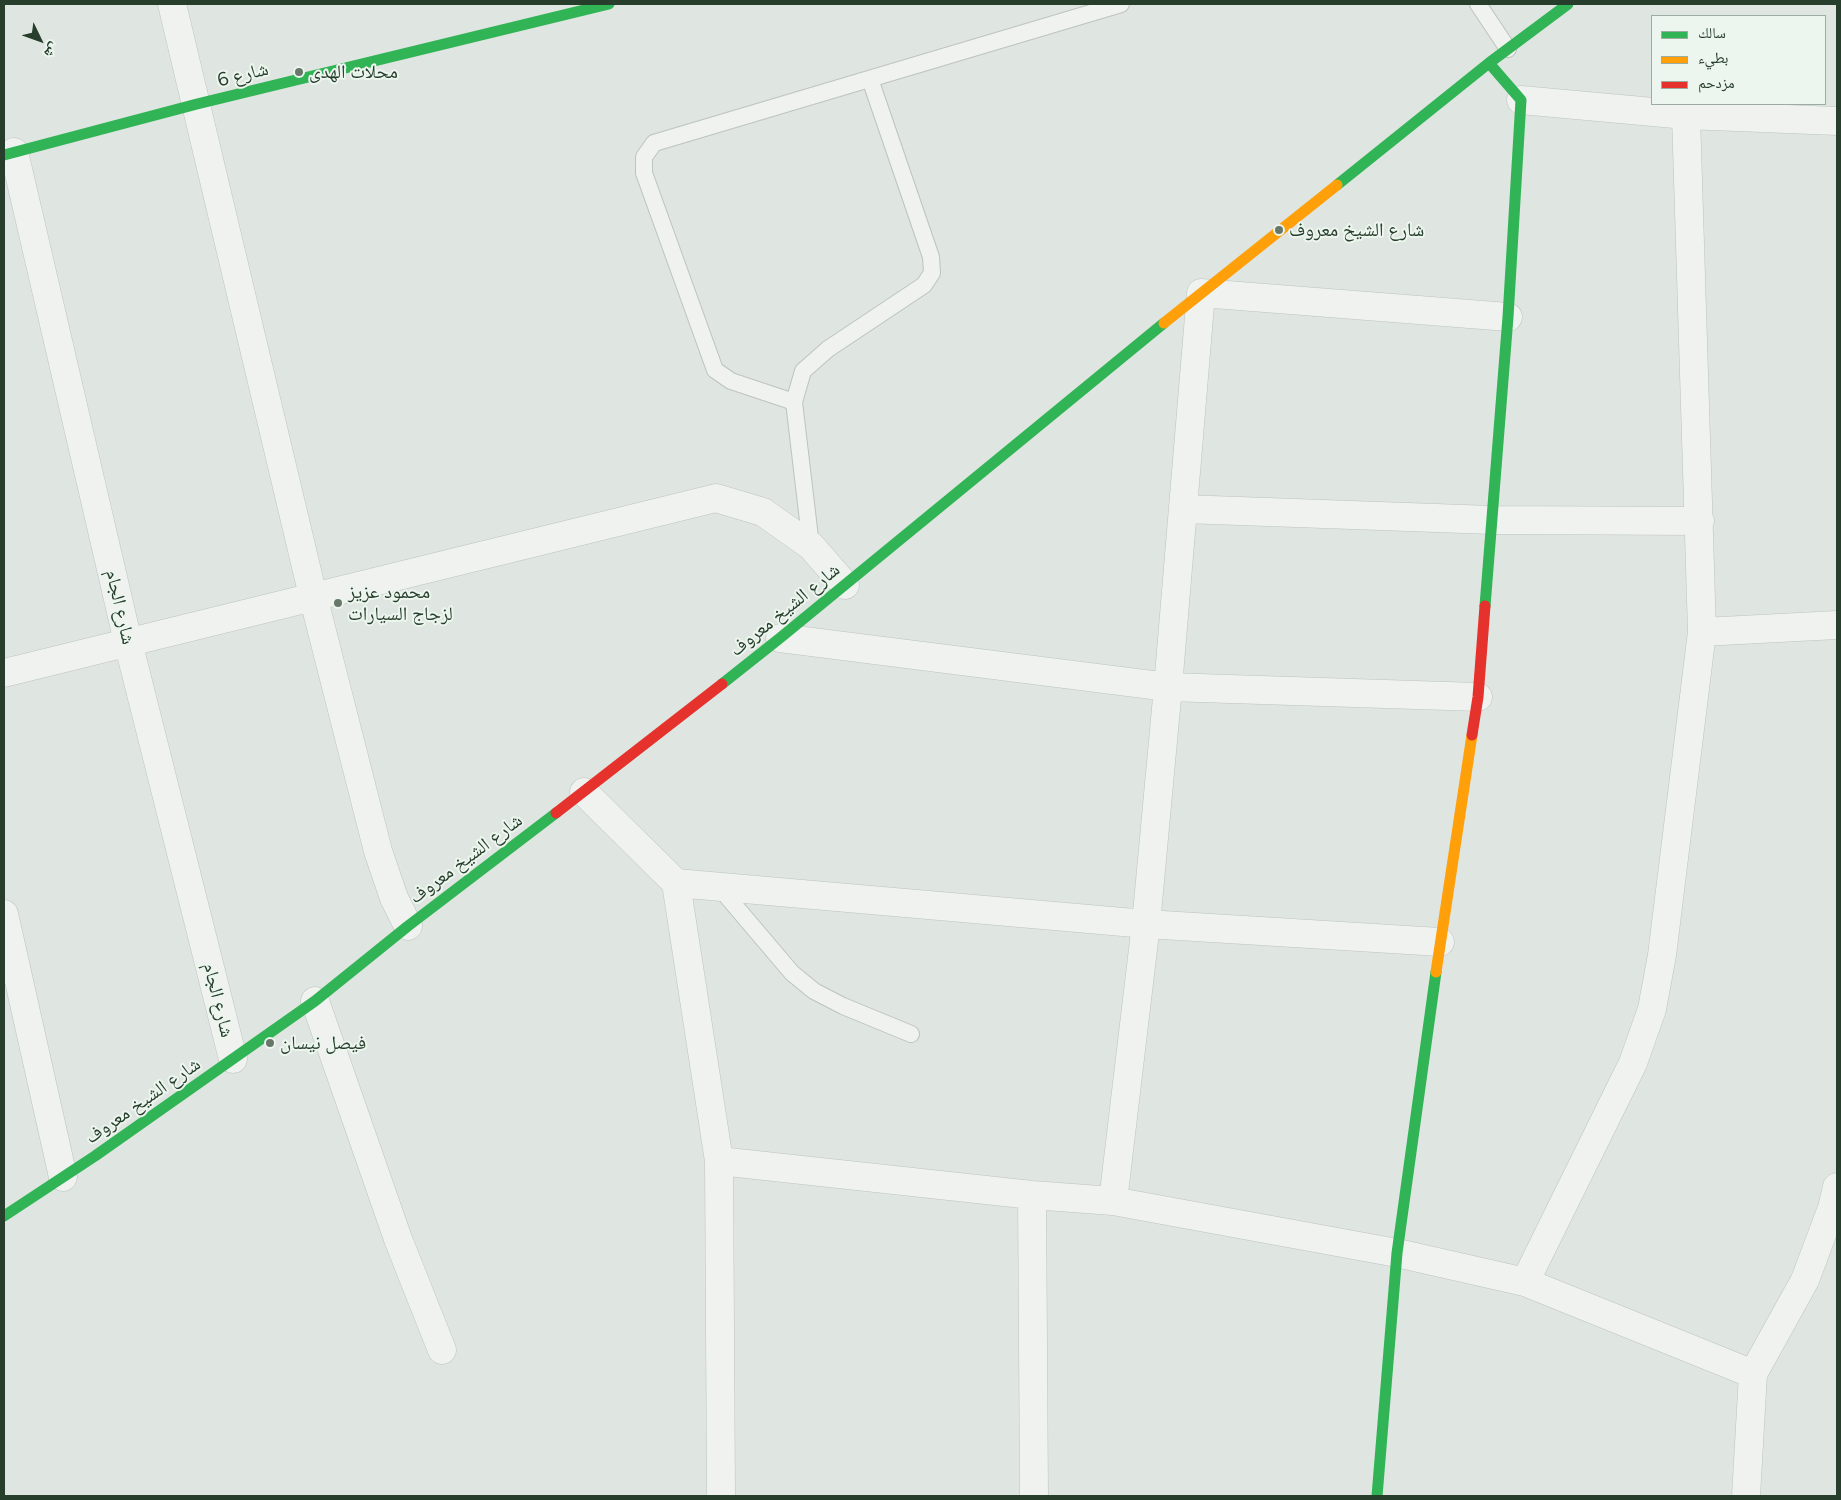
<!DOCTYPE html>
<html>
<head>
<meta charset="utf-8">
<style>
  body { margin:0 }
  #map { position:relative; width:1841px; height:1500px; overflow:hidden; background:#dfe5e0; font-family:Figtree,"Noto Naskh Arabic",sans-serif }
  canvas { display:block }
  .frame { position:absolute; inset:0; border:5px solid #263e2b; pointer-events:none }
  .legend { position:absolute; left:1651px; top:15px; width:175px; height:90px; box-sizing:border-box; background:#ecf5ee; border:1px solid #9daca0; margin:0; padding:6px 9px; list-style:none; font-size:15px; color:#263e2b }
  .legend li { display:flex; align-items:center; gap:10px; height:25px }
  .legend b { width:25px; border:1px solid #9daca0 }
  .north { position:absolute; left:15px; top:15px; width:50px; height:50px; -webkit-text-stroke:4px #ecf5ee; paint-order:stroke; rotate:132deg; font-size:14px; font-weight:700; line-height:20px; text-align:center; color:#263e2b }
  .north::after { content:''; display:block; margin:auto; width:18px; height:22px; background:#263e2b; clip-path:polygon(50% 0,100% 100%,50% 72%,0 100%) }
</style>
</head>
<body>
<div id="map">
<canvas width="1841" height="1500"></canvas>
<div class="frame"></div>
<ul class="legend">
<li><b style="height:6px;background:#30b455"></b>سالك</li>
<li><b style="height:6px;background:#ff9f0a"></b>بطيء</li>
<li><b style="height:6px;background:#e5322d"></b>مزدحم</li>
</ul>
<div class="north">ش</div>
</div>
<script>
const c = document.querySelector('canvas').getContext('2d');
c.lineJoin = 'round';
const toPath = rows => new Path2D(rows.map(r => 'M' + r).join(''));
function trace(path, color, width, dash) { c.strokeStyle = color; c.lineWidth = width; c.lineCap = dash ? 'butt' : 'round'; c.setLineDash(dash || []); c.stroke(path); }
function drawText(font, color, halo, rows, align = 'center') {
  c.font = font + ' Figtree,"Noto Naskh Arabic",sans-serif'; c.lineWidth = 4; c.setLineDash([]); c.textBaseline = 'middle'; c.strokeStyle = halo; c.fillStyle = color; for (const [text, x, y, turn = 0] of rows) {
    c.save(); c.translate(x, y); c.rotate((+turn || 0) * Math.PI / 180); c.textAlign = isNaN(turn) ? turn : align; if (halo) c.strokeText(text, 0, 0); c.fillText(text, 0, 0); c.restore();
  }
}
const lane = toPath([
  [1478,4,1508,49],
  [794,402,803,371,828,349,924,285,932,273,931,257,870,79],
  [811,546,794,402,731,381,715,370,644,173,644,157,654,143,1121,4],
  [719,887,792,973,814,991,843,1006,911,1034]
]);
const street = toPath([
  [172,4,313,596,378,851,394,898,408,926],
  [1521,100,1686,115,1837,121],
  [14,152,128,642,233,1059],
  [1183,509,1492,520,1700,521],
  [1702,632,1837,625],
  [780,638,1168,687,1478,697],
  [4,673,716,498,763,512,811,546,845,585],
  [584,792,676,883,719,1161,721,1496],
  [676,883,1146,924,1440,942],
  [4,914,63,1177],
  [315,1001,398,1239,442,1350],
  [719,1161,1032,1195,1113,1201,1397,1253,1525,1282,1753,1374],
  [1032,1195,1034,1496],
  [1113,1201,1146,924,1168,687,1201,293,1508,317],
  [1525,1282,1633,1063,1652,1009,1662,955,1702,632,1686,115],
  [1746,1496,1753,1374,1805,1280,1832,1208,1837,1187]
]);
const fast = toPath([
  [4,155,197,104,609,4],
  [1337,185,1489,63,1568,4],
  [1485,606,1508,317,1521,100,1489,63],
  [722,684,780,638,1164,323],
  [4,1216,95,1156,315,1001,408,926,556,813],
  [1377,1496,1397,1253,1436,972]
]);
const slow = toPath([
  [1164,323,1337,185],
  [1436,972,1472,735]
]);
const jam = toPath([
  [1472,735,1478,697,1485,606],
  [556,813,722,684]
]);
const markers = [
  [299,72,5,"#67786a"],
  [1279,230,5,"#67786a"],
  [338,603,5,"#67786a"],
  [270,1043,5,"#67786a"]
];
const poiNames = [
  ["محلات الهدى",309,72],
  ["شارع الشيخ معروف",1289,230],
  ["محمود عزيز",348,592],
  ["لزجاج السيارات",348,614],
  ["فيصل نيسان",280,1043]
];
const streetNames = [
  ["شارع 6",243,75,-14],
  ["شارع الجام",120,607,77],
  ["شارع الشيخ معروف",785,610,-39],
  ["شارع الشيخ معروف",466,859,-37],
  ["شارع الجام",218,1000,76],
  ["شارع الشيخ معروف",143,1101,-35]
];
trace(lane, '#bdc3be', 18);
trace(street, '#bdc3be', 29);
trace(lane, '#eff2ef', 16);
trace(street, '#eff2ef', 28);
trace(fast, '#30b455', 11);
trace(slow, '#ff9f0a', 11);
trace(jam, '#e5322d', 11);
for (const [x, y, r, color] of markers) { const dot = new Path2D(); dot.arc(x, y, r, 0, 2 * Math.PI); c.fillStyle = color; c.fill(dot); trace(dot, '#ecf5ee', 2); }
drawText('19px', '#263e2b', '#ecf5ee', poiNames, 'left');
drawText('19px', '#263e2b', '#ecf5ee', streetNames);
</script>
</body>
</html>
